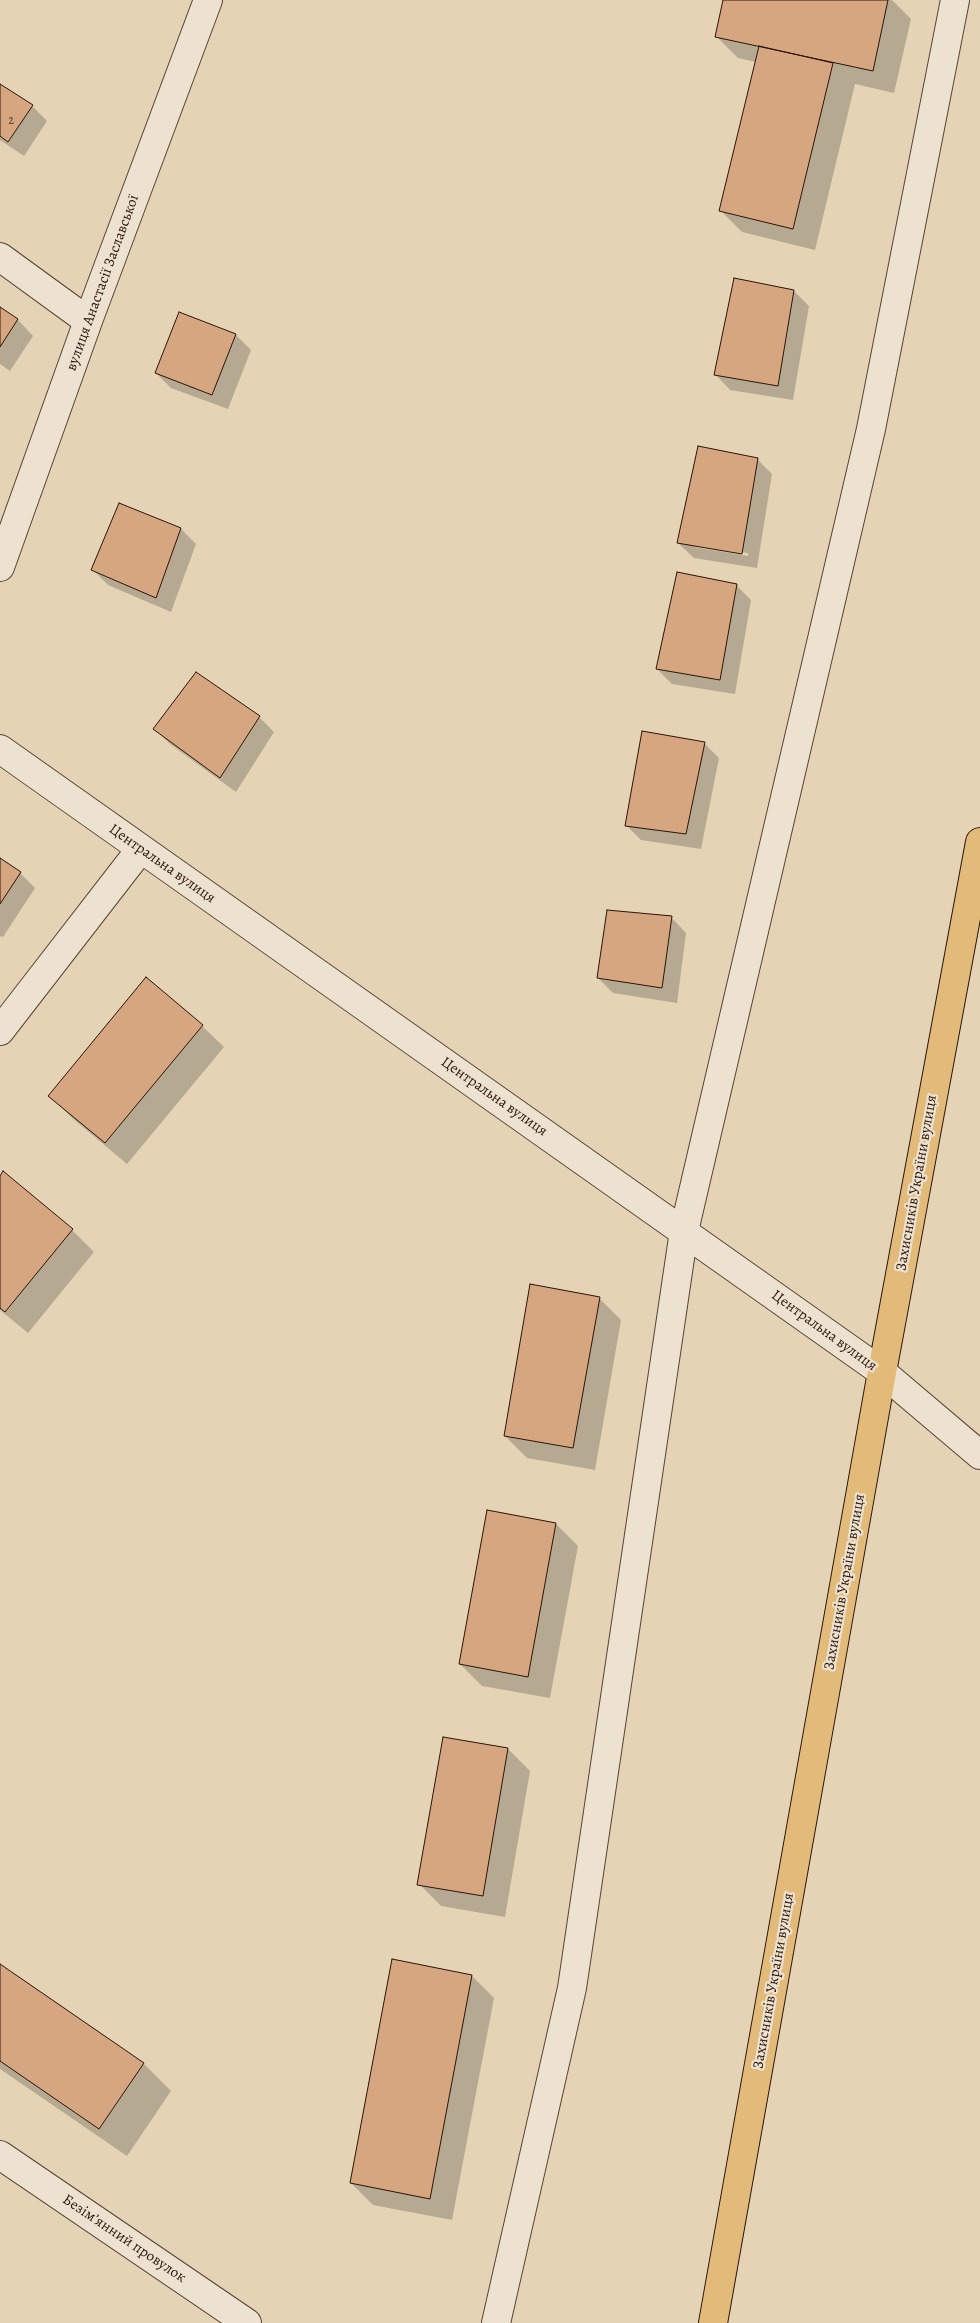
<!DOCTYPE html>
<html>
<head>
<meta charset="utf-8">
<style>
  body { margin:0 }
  canvas { display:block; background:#e4d3b5 }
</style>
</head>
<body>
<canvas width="980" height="2323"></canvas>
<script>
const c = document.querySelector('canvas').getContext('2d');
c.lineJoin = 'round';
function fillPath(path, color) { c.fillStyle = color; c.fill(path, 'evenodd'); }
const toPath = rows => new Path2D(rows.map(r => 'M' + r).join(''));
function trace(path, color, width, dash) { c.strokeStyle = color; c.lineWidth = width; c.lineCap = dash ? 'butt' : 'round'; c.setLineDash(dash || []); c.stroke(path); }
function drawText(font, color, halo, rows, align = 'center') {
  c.font = font + ' Alegreya,serif'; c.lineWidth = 4.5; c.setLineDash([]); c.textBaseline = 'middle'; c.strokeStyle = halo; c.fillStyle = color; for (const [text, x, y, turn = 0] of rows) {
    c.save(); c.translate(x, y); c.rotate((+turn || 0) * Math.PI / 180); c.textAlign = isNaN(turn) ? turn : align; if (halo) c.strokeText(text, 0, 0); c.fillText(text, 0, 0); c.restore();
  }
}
const shadow = toPath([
  [725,0,892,0,911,19,894,93,855,84,815,250,742,232,720,210,756,62,738,58,716,36],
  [0,86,32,106,47,121,24,156,0,140],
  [794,291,809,306,793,400,730,390,715,374],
  [0,309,18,320,33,336,10,371,0,364],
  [180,314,236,335,251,350,228,409,171,388,156,373],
  [757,459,772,474,757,568,694,558,678,543],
  [695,545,748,553,748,556,695,547],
  [181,529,196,544,171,612,108,585,92,569],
  [736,585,751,600,735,694,672,684,657,669],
  [259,717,274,732,236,792,170,744,155,729],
  [704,743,719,758,701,849,641,840,626,825],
  [0,860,20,873,35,888,3,937,0,936],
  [671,917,686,933,677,1003,613,993,598,978],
  [202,1026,224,1047,127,1164,72,1118,50,1096],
  [0,1178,72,1230,94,1252,28,1333,0,1310],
  [599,1298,621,1320,595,1470,527,1458,505,1436],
  [556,1524,578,1546,550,1698,482,1686,460,1664],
  [508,1749,530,1771,505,1917,441,1906,419,1884],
  [0,1965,144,2064,171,2091,127,2156,0,2069],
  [472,1976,494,1998,452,2220,373,2205,351,2183]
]);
const building = toPath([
  [723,0,888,0,873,71,715,37,723,0],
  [759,46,833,63,793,229,719,211,759,46],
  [0,84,33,105,8,142,0,136,0,84],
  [734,278,794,290,778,386,714,375,734,278],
  [0,307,18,319,0,347,0,307],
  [179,312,236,334,212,395,155,373,179,312],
  [698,446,758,458,742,554,677,543,698,446],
  [119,503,181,528,156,598,91,570,119,503],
  [677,572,737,584,720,680,656,669,677,572],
  [196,672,260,716,220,778,153,729,196,672],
  [642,731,705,742,686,834,625,826,642,731],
  [0,858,21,872,0,904,0,858],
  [607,910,672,916,662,988,597,978,607,910],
  [146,977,203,1025,105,1143,48,1096,146,977],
  [3,1171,73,1229,5,1312,0,1308,0,1176,3,1171],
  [530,1284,600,1297,573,1448,504,1436,530,1284],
  [487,1510,556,1523,528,1677,459,1664,487,1510],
  [443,1737,508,1748,483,1896,417,1885,443,1737],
  [392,1959,472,1975,430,2199,350,2183,392,1959],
  [0,1964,144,2063,99,2129,0,2061,0,1964]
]);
const minor = toPath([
  [0,257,88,321],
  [0,567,88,321,208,0],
  [0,749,882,1372,980,1455],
  [0,1031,140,850],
  [0,2155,247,2323],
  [496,2323,572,1988,684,1231,871,429,955,0]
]);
const highway = toPath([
  [713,2323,882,1372,980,842]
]);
const numberNames = [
  ["2",11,121]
];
const streetNames = [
  ["вулиця Анастасії Заславської",103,283,-70],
  ["Центральна вулиця",162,864,35],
  ["Центральна вулиця",494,1097,35],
  ["Захисників України вулиця",917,1183,-80],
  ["Центральна вулиця",824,1331,36],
  ["Захисників України вулиця",845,1582,-80],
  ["Захисників України вулиця",774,1981,-80],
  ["Безімʼянний провулок",124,2239,34]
];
fillPath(shadow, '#0003');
fillPath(building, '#d6a680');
trace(building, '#2b140a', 1);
trace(minor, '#594435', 30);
trace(highway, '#2b140a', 30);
trace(minor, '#ede2cf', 28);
trace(highway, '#e2ba7a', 28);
drawText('12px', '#563828', null, numberNames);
drawText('15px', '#2b140a', '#ede2cf', streetNames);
</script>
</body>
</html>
